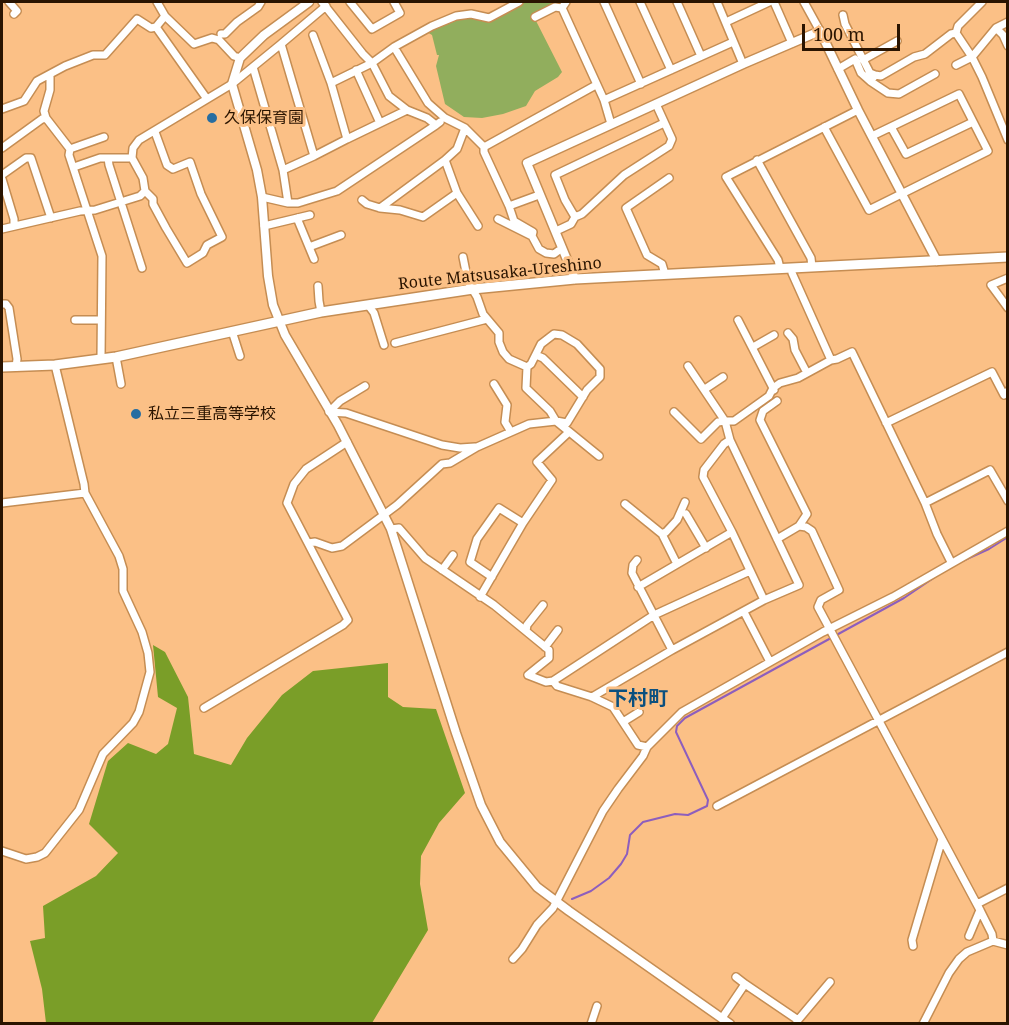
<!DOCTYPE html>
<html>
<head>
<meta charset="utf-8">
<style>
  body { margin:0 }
  #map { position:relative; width:1009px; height:1025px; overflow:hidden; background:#fbc086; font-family:"Noto Serif",serif }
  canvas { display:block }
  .frame { position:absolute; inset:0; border:3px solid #2a1400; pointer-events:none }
  .scale { position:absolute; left:802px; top:24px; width:98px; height:27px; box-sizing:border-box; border:3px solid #2a1400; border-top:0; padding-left:8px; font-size:18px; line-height:21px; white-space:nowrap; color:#2a1400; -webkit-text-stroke:4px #fbc086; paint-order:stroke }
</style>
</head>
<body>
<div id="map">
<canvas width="1009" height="1025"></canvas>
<div class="frame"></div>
<div class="scale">100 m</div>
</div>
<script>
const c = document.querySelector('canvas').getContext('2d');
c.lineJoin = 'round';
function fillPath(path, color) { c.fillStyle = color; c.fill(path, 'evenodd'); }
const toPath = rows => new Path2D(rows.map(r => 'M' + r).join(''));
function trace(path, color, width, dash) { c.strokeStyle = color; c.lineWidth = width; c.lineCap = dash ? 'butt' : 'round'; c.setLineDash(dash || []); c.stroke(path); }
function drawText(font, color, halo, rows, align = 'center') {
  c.font = font + ' "Noto Serif","Noto Sans JP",serif'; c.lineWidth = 6; c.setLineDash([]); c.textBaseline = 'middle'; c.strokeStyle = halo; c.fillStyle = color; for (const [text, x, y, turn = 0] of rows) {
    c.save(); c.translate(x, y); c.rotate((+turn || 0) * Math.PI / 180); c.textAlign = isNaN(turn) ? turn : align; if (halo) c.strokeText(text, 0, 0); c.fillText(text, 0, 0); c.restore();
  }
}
const green = toPath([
  [525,2,560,2,533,15,562,72,558,77,535,91,526,106,503,114,482,118,464,117,445,104,436,66,439,55,437,55,432,35,427,32,458,20,471,17,486,21,507,13]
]);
const forest = toPath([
  [153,645,165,652,188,697,194,754,231,765,247,738,282,695,313,671,388,663,388,697,403,707,436,709,465,793,439,823,421,856,420,884,428,930,372,1023,46,1023,42,989,30,941,45,938,43,906,96,876,118,853,89,824,108,761,128,743,156,754,168,744,177,708,158,697]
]);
const stream = toPath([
  [958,563,989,549,1008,537],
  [572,899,591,891,609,878,621,864,627,854,630,835,643,822,675,814,688,815,707,806,708,800,676,732,677,726,685,718,904,598,935,577]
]);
const minor = toPath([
  [9,2,17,11,14,14],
  [157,2,165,16,194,44,212,38,219,40,234,56,240,58],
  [322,2,363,54,372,63,394,47,432,26,456,16,471,14,489,18,519,2],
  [350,2,372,29,400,13,394,2],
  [566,2,562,8,604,100,611,124],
  [604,2,641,84],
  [640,2,671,70],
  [677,2,701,56],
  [717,2,743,64],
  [774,2,792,43],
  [804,2,820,31],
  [843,15,845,24,870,73,875,75,873,78],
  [535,17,555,7,562,8],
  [726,22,769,2],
  [1008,22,996,28,972,57,982,77,1008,140],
  [156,27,207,99],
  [996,28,1003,35,1008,46],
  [221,34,225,34,237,22,258,7,261,2],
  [313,35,331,83,372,63,389,96,407,110],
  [281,44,326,6],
  [394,47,428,103,445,118,465,128,484,147,484,152,509,206,539,195],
  [863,60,897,41],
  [956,65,972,57,956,33],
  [253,67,283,170,288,203],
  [838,69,855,59,861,73,870,81,888,93,899,94,935,74],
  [356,70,380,123],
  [50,75,50,90,44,111,46,118,70,149,69,155,102,256,101,358],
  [875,75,881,76,914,57,925,54,951,34,956,33,958,26,982,2],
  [331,83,347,139,407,110,427,118,436,125,440,122],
  [604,100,733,42],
  [2,109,24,101,37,81,65,66,93,55,105,55,137,19,151,28,156,27,165,16],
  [824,127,869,210,988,151,959,94,872,136],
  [891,127,906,154,973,122],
  [484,147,596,85],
  [2,148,42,119,46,118],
  [70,149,104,137],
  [108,158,109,165,142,268],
  [445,160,457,193,423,217,400,210,380,208,445,160,457,149,465,128],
  [757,160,811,258,812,267],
  [74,167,100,158,132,158],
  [283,170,314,156],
  [2,175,26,158,31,158,51,218],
  [2,179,14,219,14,226],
  [145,191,153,199,153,204,166,228,187,263,203,253,207,245,222,237,201,194,190,162,173,169,167,165,155,132],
  [457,193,478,226],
  [262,197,288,203,298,203,337,191,436,125],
  [362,200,367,204,380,208],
  [509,206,514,221,533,232,532,236,539,249,546,253,554,254,558,251],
  [575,217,582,214,624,175,669,146,672,139,656,104],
  [297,218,314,259],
  [498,219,532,236],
  [264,226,310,215],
  [2,229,80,211,95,210,140,196,145,191,143,178,132,158,133,148,139,140,232,84,281,44,314,156,347,139],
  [556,231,571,224,575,217,565,200,555,175,664,123],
  [309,247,341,235],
  [463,257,468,282,477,297,483,314,499,333,499,342,503,352,509,359,527,367],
  [780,268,778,260,726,177,858,110],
  [665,274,662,264,647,255,626,208,669,178],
  [1008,278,991,285,1008,308],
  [318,286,319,301,321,312],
  [2,304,6,304,9,308,17,359,16,367],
  [368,305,374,313,384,345],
  [75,320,100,320],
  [738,320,774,390],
  [232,331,240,356],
  [788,333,793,339,795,350,807,373],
  [395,343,487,319],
  [753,347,774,335],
  [536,355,543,358,583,397],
  [116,357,121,384],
  [831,360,837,359,852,352,925,503,937,534,951,562],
  [688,366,725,421,734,421,769,396,773,388,780,383,798,378,831,360,792,273],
  [494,384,507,405,505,422,511,432],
  [365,386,340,401,329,412,346,413,442,445,460,448,475,447],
  [705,389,723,377],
  [777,401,763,411,760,420,807,514,799,526,806,527,812,531,839,590,821,600,818,607,980,910,992,934,993,941],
  [674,412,701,439,718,422,725,421,730,440],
  [886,423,992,372,1004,395,1008,391],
  [2,503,85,493],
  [925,503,990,470,1008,501],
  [625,504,662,534,677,564],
  [686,514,706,548],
  [391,529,399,528,425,558,494,605,549,650,549,658,528,675,546,682,553,681,654,615,750,571],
  [662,534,666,532,677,520,685,502],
  [777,539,799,526],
  [308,543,315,542,332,548,342,546,397,505,442,464,450,463,477,447,529,424,556,421,567,423,587,390,600,377,600,369,577,344,562,335,554,334,541,344,531,364,527,367,526,388,550,411,556,421,599,456],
  [637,560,633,565,632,573,672,650],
  [442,570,453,555],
  [492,577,470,562,477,539,499,508,523,523],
  [638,587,732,532],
  [480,597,523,523,552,480,537,462,569,432],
  [744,612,770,662],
  [526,631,527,625,543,605],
  [545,647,558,630],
  [553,681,557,686,592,697,613,707,638,745,647,747],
  [592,697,672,650,764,600,799,585,730,440,724,444,704,470,703,477,732,532,764,600],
  [204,708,343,625,348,620,287,503,294,484,306,469,347,442],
  [623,722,639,712],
  [717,806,1008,652],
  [2,851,26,859,37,857,45,853,79,810,103,754,133,723,139,712,150,672,148,653,142,632,123,591,123,569,119,556,85,493,84,484,55,365],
  [977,904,1008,888],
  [969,936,980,910],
  [913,946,912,940,942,839],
  [513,959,522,949,537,925,553,908,603,811,618,789,643,756,647,747,682,712,823,632,893,597,1008,531],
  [745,984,798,1020,796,1024],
  [722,1018,745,984,736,977],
  [798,1020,830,982],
  [591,1024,597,1006],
  [923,1024,949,973,959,959,967,952,993,941,1008,945]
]);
const tertiary = toPath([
  [309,2,264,35,240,58,232,84,257,170,262,197,268,276,273,305,285,335,338,425,391,529,456,733,481,805,500,842,537,887,569,911,730,1024],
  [575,279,527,163,743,64,820,31,858,110,937,261]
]);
const secondary = toPath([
  [2,367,55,365,116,357,321,312,473,289,575,279,1008,257]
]);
const markers = [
  [212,118,6,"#276da1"],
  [136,414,6,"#276da1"]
];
const poiNames = [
  ["久保保育園",224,118],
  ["私立三重高等学校",148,414]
];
const streetNames = [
  ["Route Matsusaka-Ureshino",500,274,-6]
];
const quarterNames = [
  ["下村町",638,699]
];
fillPath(green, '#91ae5d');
fillPath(forest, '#7a9e28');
trace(stream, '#8d5ebd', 2);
trace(minor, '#c58d53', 10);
trace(tertiary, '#c58d53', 11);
trace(secondary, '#c58d53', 12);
trace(minor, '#fff', 7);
trace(tertiary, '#fff', 8);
trace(secondary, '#fff', 9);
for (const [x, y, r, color] of markers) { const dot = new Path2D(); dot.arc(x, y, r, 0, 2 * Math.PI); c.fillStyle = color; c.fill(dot); trace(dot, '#fbc086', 2); }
drawText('16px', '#2a1400', '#fbc086', poiNames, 'left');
drawText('16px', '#2a1400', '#fbc086', streetNames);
drawText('bold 20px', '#0b507f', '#fbc086', quarterNames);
</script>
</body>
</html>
